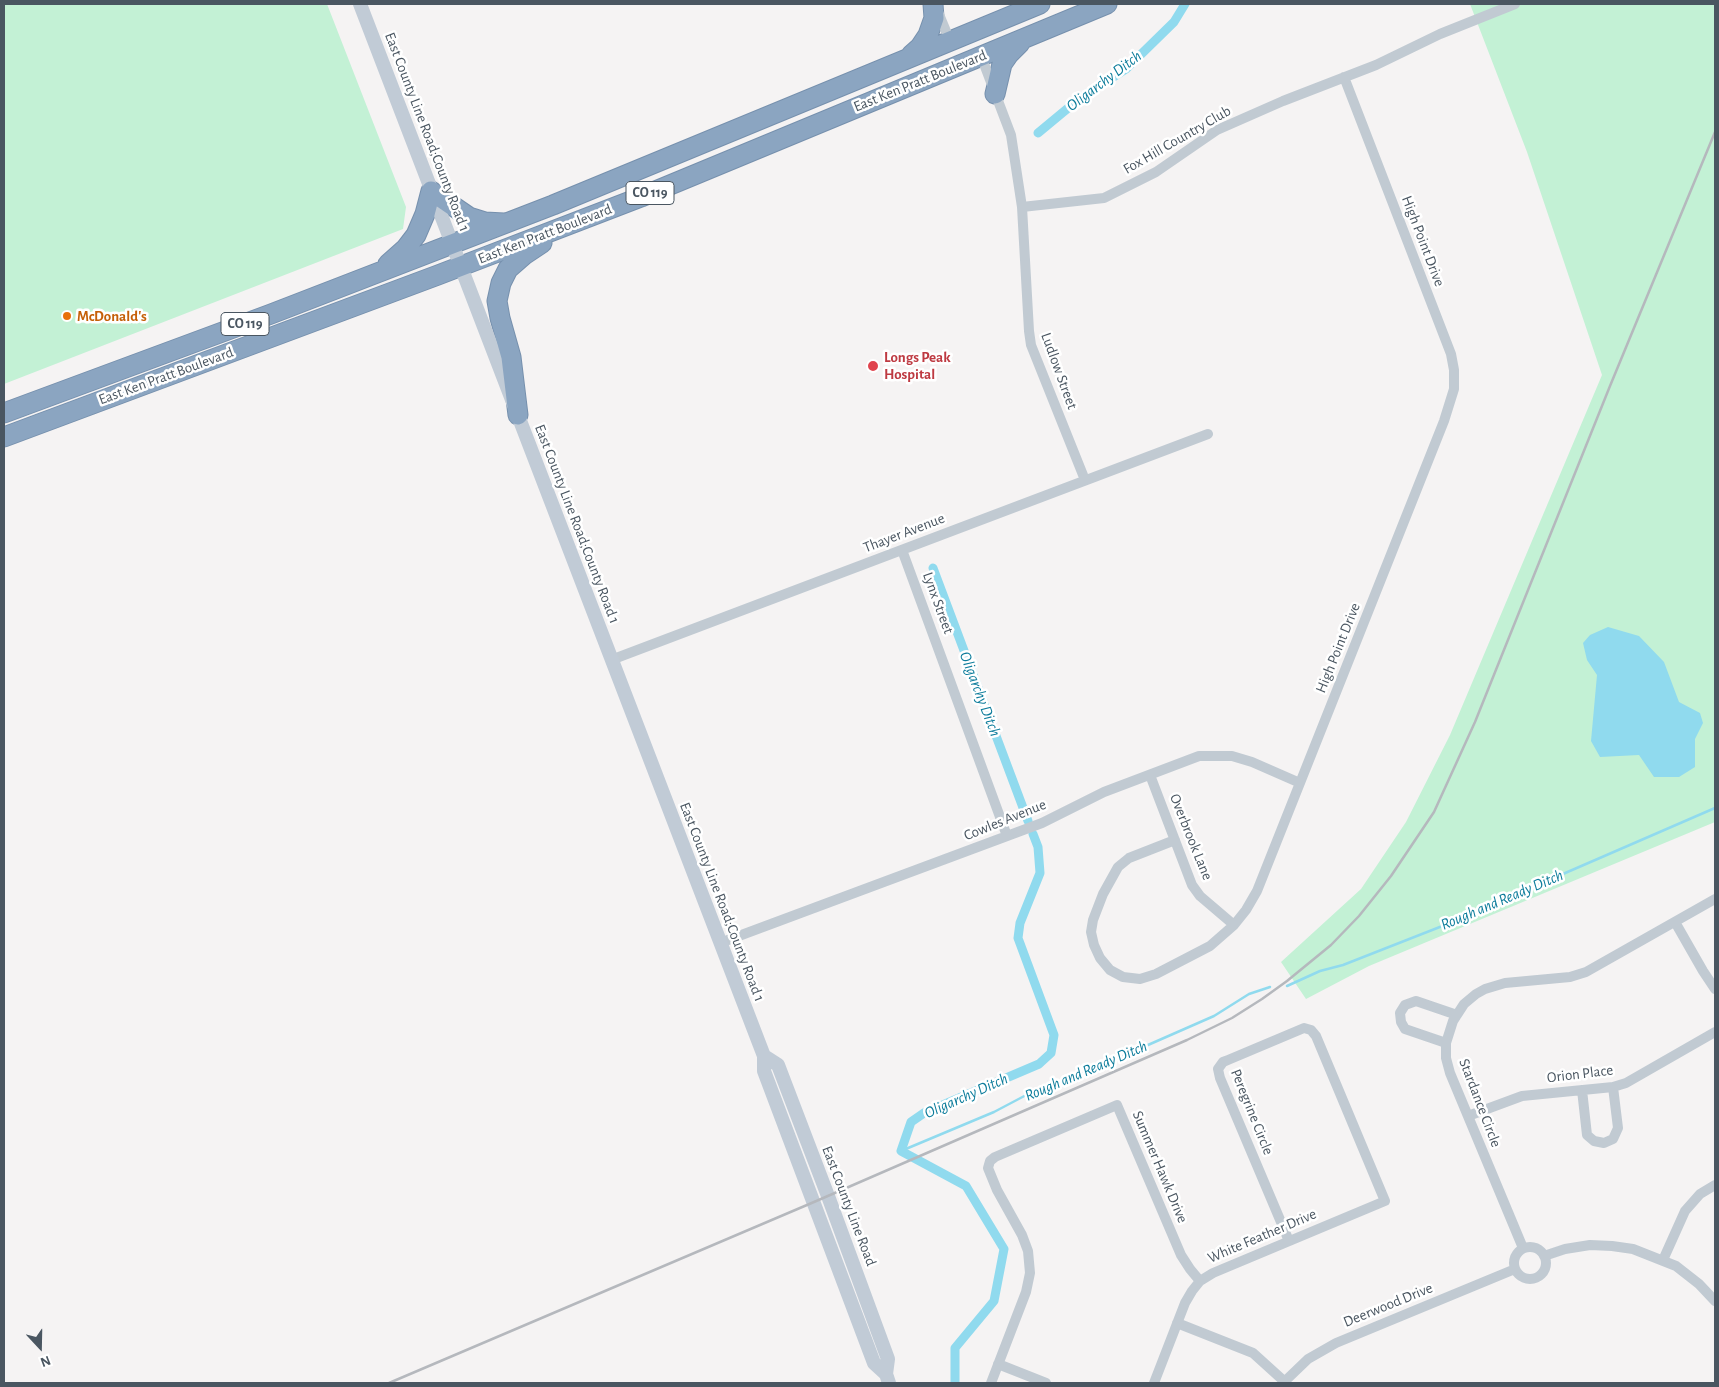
<!DOCTYPE html>
<html>
<head>
<meta charset="utf-8">
<style>
  body { margin:0 }
  #map { position:relative; width:1719px; height:1387px; overflow:hidden; background:#f5f3f3; font-family:"Alegreya Sans",sans-serif }
  canvas { display:block }
  .frame { position:absolute; inset:0; border:5px solid #4a5661; pointer-events:none }
  .north { position:absolute; left:15px; top:1322px; width:50px; height:50px; -webkit-text-stroke:4px #fff; paint-order:stroke; rotate:159deg; font-size:14px; font-weight:700; line-height:20px; text-align:center; color:#4a5661 }
  .north::after { content:''; display:block; margin:auto; width:18px; height:22px; background:#4a5661; clip-path:polygon(50% 0,100% 100%,50% 72%,0 100%) }
</style>
</head>
<body>
<div id="map">
<canvas width="1719" height="1387"></canvas>
<div class="frame"></div>
<div class="north">N</div>
</div>
<script>
const c = document.querySelector('canvas').getContext('2d');
c.lineJoin = 'round';
function fillPath(path, color) { c.fillStyle = color; c.fill(path, 'evenodd'); }
const toPath = rows => new Path2D(rows.map(r => 'M' + r).join(''));
function trace(path, color, width, dash) { c.strokeStyle = color; c.lineWidth = width; c.lineCap = dash ? 'butt' : 'round'; c.setLineDash(dash || []); c.stroke(path); }
function drawText(font, color, halo, rows, align = 'center') {
  c.font = font + ' "Alegreya Sans",sans-serif'; c.lineWidth = 5; c.setLineDash([]); c.textBaseline = 'middle'; c.strokeStyle = halo; c.fillStyle = color; for (const [text, x, y, turn = 0] of rows) {
    c.save(); c.translate(x, y); c.rotate((+turn || 0) * Math.PI / 180); c.textAlign = isNaN(turn) ? turn : align; if (halo) c.strokeText(text, 0, 0); c.fillText(text, 0, 0); c.restore();
  }
}
const green = toPath([
  [4,4,327,4,406,207,403,229,4,384],
  [1470,4,1715,4,1715,822,1369,966,1306,999,1281,962,1361,889,1406,822,1450,735,1602,375,1527,152]
]);
const water = toPath([
  [1608,627,1639,636,1664,662,1679,702,1700,713,1703,723,1695,739,1695,767,1679,777,1654,777,1639,755,1600,757,1591,741,1597,675,1587,660,1583,643,1590,635]
]);
const stream = toPath([
  [1287,986,1320,971,1343,965,1450,923,1715,808],
  [901,1151,994,1112,1030,1093,1091,1070,1214,1016,1249,994,1270,987]
]);
const canal = toPath([
  [1038,133,1079,99,1126,69,1174,22,1185,4],
  [933,568,1028,821],
  [955,1383,955,1348,994,1301,1004,1249,966,1186,901,1151,911,1122,924,1113,1039,1064,1051,1053,1054,1035,1018,938,1020,923,1040,873,1038,847,1033,834]
]);
const street = toPath([
  [938,12,950,41],
  [981,56,1011,135,1022,207,1029,331,1031,345,1085,480],
  [1022,207,1104,198,1156,172,1217,130,1283,101,1376,65,1440,34,1515,4],
  [902,550,1007,836],
  [611,660,1208,434],
  [1150,775,1192,885,1200,896,1234,925],
  [1175,840,1129,858,1118,867,1103,894,1093,920,1091,932,1094,945,1100,958,1110,970,1123,977,1140,979,1156,974,1210,946,1234,925,1246,910,1257,891,1444,421,1454,389,1454,370,1451,354,1344,77],
  [1675,922,1703,971,1715,989],
  [720,943,1042,823,1104,792,1199,756,1232,756,1252,762,1300,783],
  [1446,1043,1405,1029,1401,1022,1400,1013,1405,1005,1416,1001,1457,1015],
  [1582,1090,1587,1135,1594,1141,1604,1143,1613,1139,1618,1128,1613,1087],
  [1468,1116,1522,1096,1613,1087,1626,1083,1715,1032],
  '1514 1263a16 16 0 1 1 32 0a16 16 0 1 1-32 0Z',
  [1523,1248,1450,1073,1446,1058,1446,1043,1453,1021,1464,1004,1476,994,1485,989,1505,983,1570,977,1586,972,1715,899],
  [1544,1256,1565,1249,1590,1245,1612,1246,1633,1249,1676,1266,1699,1284,1715,1301],
  [1663,1260,1685,1211,1700,1194,1715,1185],
  [1177,1323,1253,1353,1285,1382],
  [998,1364,1046,1383],
  [991,1383,1026,1292,1030,1273,1028,1251,1022,1235,997,1190,988,1168,990,1161,995,1157,1117,1105,1181,1255,1190,1269,1200,1281],
  [1154,1383,1185,1303,1192,1291,1200,1281,1213,1273,1385,1201,1316,1036,1311,1030,1304,1028,1228,1060,1223,1062,1218,1069,1220,1078,1289,1241],
  [1283,1383,1308,1359,1336,1343,1515,1269]
]);
const secondary = toPath([
  [360,4,764,1056,764,1071,874,1363,886,1374,889,1383],
  [764,1056,778,1065,828,1196,888,1359,886,1374]
]);
const highway = toPath([
  [911,55,920,47,928,35,934,18,933,4],
  [995,94,1002,64,1009,54,1020,43],
  [388,264,406,248,416,235,425,214,431,191,469,217,485,222,504,223],
  [4,413,271,314,553,205,1040,4],
  [518,415,511,357,500,318,497,301,501,283,508,269,524,255,542,243],
  [4,437,438,275,641,197,1107,4]
]);
const rail = toPath([
  [389,1383,814,1202,1187,1040,1232,1018,1262,999,1287,981,1331,945,1359,916,1391,876,1434,812,1475,722,1610,386,1715,132]
]);
const markers = [
  [67,316,5,"#e8710a"],
  [873,366,6,"#e0444e"]
];
const shields = [
  [650,193,48],
  [245,324,48]
];
const shieldNames = [
  ["CO 119",650,193],
  ["CO 119",245,324]
];
const streetNames = [
  ["East Ken Pratt Boulevard",920,81,-22],
  ["East County Line Road;County Road 1",427,132,69],
  ["Fox Hill Country Club",1177,140,-30],
  ["East Ken Pratt Boulevard",545,234,-21],
  ["High Point Drive",1423,241,69],
  ["Ludlow Street",1059,371,70],
  ["East Ken Pratt Boulevard",166,376,-20],
  ["East County Line Road;County Road 1",577,524,69],
  ["Thayer Avenue",904,533,-21],
  ["Lynx Street",938,603,70],
  ["High Point Drive",1338,648,-68],
  ["Cowles Avenue",1005,820,-22],
  ["Overbrook Lane",1191,837,68],
  ["East County Line Road;County Road 1",722,902,69],
  ["Orion Place",1580,1074,-7],
  ["Stardance Circle",1480,1103,69],
  ["Peregrine Circle",1252,1112,68],
  ["Summer Hawk Drive",1160,1167,67],
  ["East County Line Road",849,1206,69],
  ["White Feather Drive",1262,1236,-23],
  ["Deerwood Drive",1388,1305,-22]
];
const foodNames = [
  ["McDonald's",77,316]
];
const healthNames = [
  ["Longs Peak",884,357],
  ["Hospital",884,374]
];
const waterNames = [
  ["Oligarchy Ditch",1104,81,-37],
  ["Oligarchy Ditch",980,694,69],
  ["Rough and Ready Ditch",1502,900,-23],
  ["Rough and Ready Ditch",1086,1071,-23],
  ["Oligarchy Ditch",966,1096,-24]
];
fillPath(green, '#c3f1d5');
fillPath(water, '#90daee');
trace(stream, '#90daee', 2.5);
trace(canal, '#90daee', 9);
trace(highway, '#7690ad', 21);
trace(street, '#c1cad2', 10);
trace(secondary, '#c1cbd6', 14);
trace(highway, '#8ba5c1', 19);
trace(rail, '#b5b8bd', 2.5);
for (const [x, y, r, color] of markers) { const dot = new Path2D(); dot.arc(x, y, r, 0, 2 * Math.PI); c.fillStyle = color; c.fill(dot); trace(dot, '#fff', 2); }
for (const [x, y, w] of shields) { const box = new Path2D(); box.roundRect(x - w / 2, y - 11.5, w, 23, 4); c.fillStyle = '#fff'; c.fill(box); trace(box, '#4a5661', 1); }
drawText('bold 14px', '#4a5661', null, shieldNames);
drawText('15px', '#4a5661', '#fff', streetNames);
drawText('bold 15px', '#c56008', '#fff', foodNames, 'left');
drawText('bold 15px', '#be3a42', '#fff', healthNames, 'left');
drawText('italic 16px', '#0c7c9b', '#fff', waterNames);
</script>
</body>
</html>
